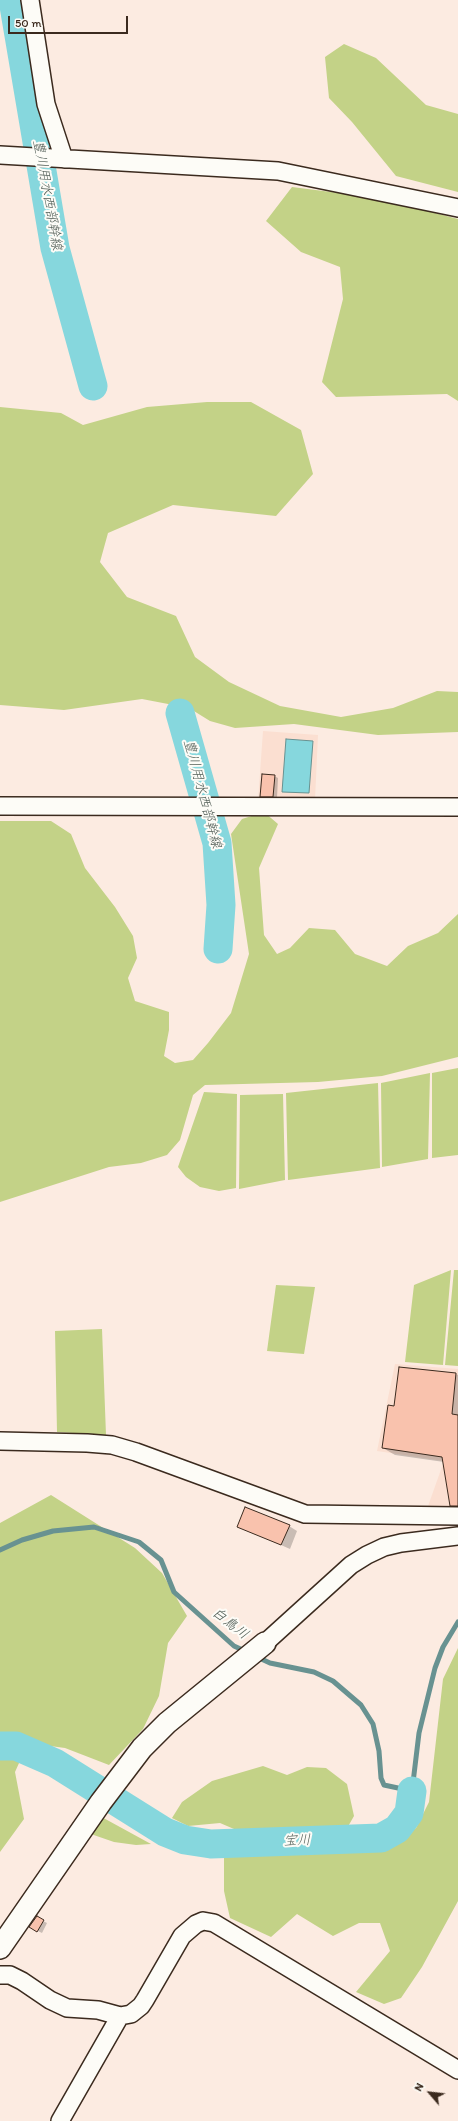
<!DOCTYPE html>
<html>
<head>
<meta charset="utf-8">
<style>
  body { margin:0 }
  #map { position:relative; width:458px; height:2121px; overflow:hidden; background:#fcebe1; font-family:Itim,sans-serif }
  canvas { display:block }
  .north { position:absolute; left:410px; top:2073px; width:40px; height:40px; -webkit-text-stroke:3px #fdfcf7; paint-order:stroke; rotate:298deg; font-size:11px; font-weight:700; line-height:16px; text-align:center; color:#3b2a1e }
  .north::after { content:''; display:block; margin:auto; width:14px; height:18px; background:#3b2a1e; clip-path:polygon(50% 0,100% 100%,50% 72%,0 100%) }
  .scale { position:absolute; left:8px; top:16px; width:120px; height:18px; box-sizing:border-box; border:2px solid #3b2a1e; border-top:0; padding-left:5px; font-size:12px; line-height:14px; white-space:nowrap; color:#3b2a1e; -webkit-text-stroke:3px #fdfcf7; paint-order:stroke }
</style>
</head>
<body>
<div id="map">
<canvas width="458" height="2121"></canvas>
<div class="north">N</div>
<div class="scale">50 m</div>
</div>
<script>
const c = document.querySelector('canvas').getContext('2d');
c.lineJoin = 'round';
function fillPath(path, color) { c.fillStyle = color; c.fill(path, 'evenodd'); }
const toPath = rows => new Path2D(rows.map(r => 'M' + r).join(''));
function trace(path, color, width, dash) { c.strokeStyle = color; c.lineWidth = width; c.lineCap = dash ? 'butt' : 'round'; c.setLineDash(dash || []); c.stroke(path); }
function drawText(font, color, halo, rows, align = 'center') {
  c.font = font + ' Itim,"Klee One",sans-serif'; c.lineWidth = 4; c.setLineDash([]); c.textBaseline = 'middle'; c.strokeStyle = halo; c.fillStyle = color; for (const [text, x, y, turn = 0] of rows) {
    c.save(); c.translate(x, y); c.rotate((+turn || 0) * Math.PI / 180); c.textAlign = isNaN(turn) ? turn : align; if (halo) c.strokeText(text, 0, 0); c.fillText(text, 0, 0); c.restore();
  }
}
const built = toPath([
  [263,731,318,735,315,800,258,801],
  [395,1364,458,1369,458,1507,427,1509,444,1461,377,1451]
]);
const green = toPath([
  [344,44,376,58,426,105,458,114,458,192,396,176,352,122,329,98,325,57],
  [292,187,378,198,458,219,458,401,447,394,336,397,322,382,343,299,340,267,301,252,266,221],
  [207,402,251,402,301,430,313,474,276,516,173,505,108,533,100,562,127,597,176,616,195,657,229,682,280,706,341,717,393,708,437,691,458,692,458,732,378,735,294,724,235,728,210,721,189,708,142,699,64,710,0,705,0,407,61,413,83,425,147,407],
  [264,812,278,824,259,868,264,935,277,954,290,948,309,928,335,930,355,954,387,966,408,946,438,933,458,914,458,1057,382,1076,318,1082,205,1085,193,1095,180,1140,167,1155,141,1163,109,1167,0,1202,0,821,51,821,71,834,85,868,115,907,133,936,137,958,128,978,135,1001,169,1012,169,1030,164,1056,175,1063,193,1060,208,1043,231,1013,249,954,231,834,242,819],
  [458,1068,458,1155,432,1158,432,1073],
  [430,1073,428,1159,382,1167,381,1083],
  [378,1083,380,1168,288,1180,286,1093],
  [204,1092,237,1094,236,1188,219,1191,200,1187,186,1177,178,1167],
  [283,1094,285,1180,239,1189,240,1095],
  [451,1270,443,1365,405,1362,414,1285],
  [454,1270,458,1270,458,1366,445,1365],
  [276,1285,315,1287,304,1354,267,1351],
  [102,1329,106,1435,57,1432,55,1331],
  [51,1495,135,1548,162,1573,187,1616,168,1643,159,1696,143,1729,109,1765,65,1748,28,1743,15,1772,24,1819,0,1852,0,1523],
  [458,1648,458,1901,422,1967,401,1998,384,2004,356,1992,390,1951,380,1923,359,1923,333,1936,297,1914,271,1937,230,1918,224,1891,224,1857,234,1829,220,1823,188,1826,172,1818,182,1802,212,1781,263,1766,287,1775,307,1767,326,1768,347,1784,354,1816,346,1830,353,1850,383,1848,416,1828,429,1802,443,1679],
  [98,1815,151,1844,136,1845,114,1842,85,1832]
]);
const water = toPath([
  [286,739,313,741,309,793,282,792,286,739]
]);
const shadow = toPath([
  [274,776,278,778,277,798,265,798,261,796],
  [456,1374,458,1375,458,1507,450,1502,444,1462,395,1455,383,1448,395,1407],
  [238,1526,289,1526,297,1531,290,1549],
  [37,1918,47,1923,42,1933,30,1927]
]);
const stream = toPath([
  [0,1550,22,1540,53,1531,94,1527,139,1542,161,1560,174,1592,234,1646,247,1652],
  [257,1657,270,1663,314,1672,333,1681,361,1705,373,1724,379,1751,381,1778,384,1785,412,1791,419,1733,435,1668,443,1647,458,1622]
]);
const river = toPath([
  [13,0,55,248,93,386],
  [180,713,217,843,221,905,218,949],
  [0,1746,16,1746,55,1763,165,1832,185,1840,211,1844,381,1838,397,1829,409,1813,412,1791]
]);
const building = toPath([
  [262,774,275,775,273,797,260,797,262,774],
  [399,1367,456,1373,452,1414,458,1415,458,1506,450,1506,442,1457,382,1448,388,1405,394,1406,399,1367],
  [245,1507,290,1525,281,1545,237,1527,245,1507],
  [37,1916,44,1920,37,1932,29,1927,37,1916]
]);
const minor = toPath([
  [30,0,46,104,64,159],
  [0,155,278,171,458,208],
  [0,806,458,807],
  [0,1441,87,1443,112,1445,136,1452,305,1514,458,1516],
  [265,1643,351,1565,367,1555,384,1547,401,1543,458,1536],
  [0,1975,10,1975,22,1981,50,2000,67,2008,98,2010,120,2016,131,2014,141,2006,145,2000,182,1936,196,1924,203,1921,214,1923,458,2070],
  [60,2121,120,2016]
]);
const tertiary = toPath([
  [0,1948,101,1802,142,1748,167,1723,265,1643]
]);
const waterNames = [
  ["豊川用水西部幹線",47,195,80],
  ["豊川用水西部幹線",202,794,75],
  ["白鳥川",230,1624,38],
  ["宝川",297,1841,-2]
];
fillPath(built, '#fbdfd1');
fillPath(green, '#c3d287');
fillPath(water, '#86d7dd');
trace(water, '#689291', 1);
fillPath(shadow, '#0003');
trace(stream, '#689291', 5);
trace(river, '#86d7dd', 29);
fillPath(building, '#f9c2ad');
trace(building, '#3b2a1e', 1);
trace(minor, '#3b2a1e', 20);
trace(tertiary, '#3b2a1e', 24);
trace(minor, '#fdfcf7', 17);
trace(tertiary, '#fdfcf7', 21);
drawText('italic 14px', '#525e57', '#fdfcf7', waterNames);
</script>
</body>
</html>
